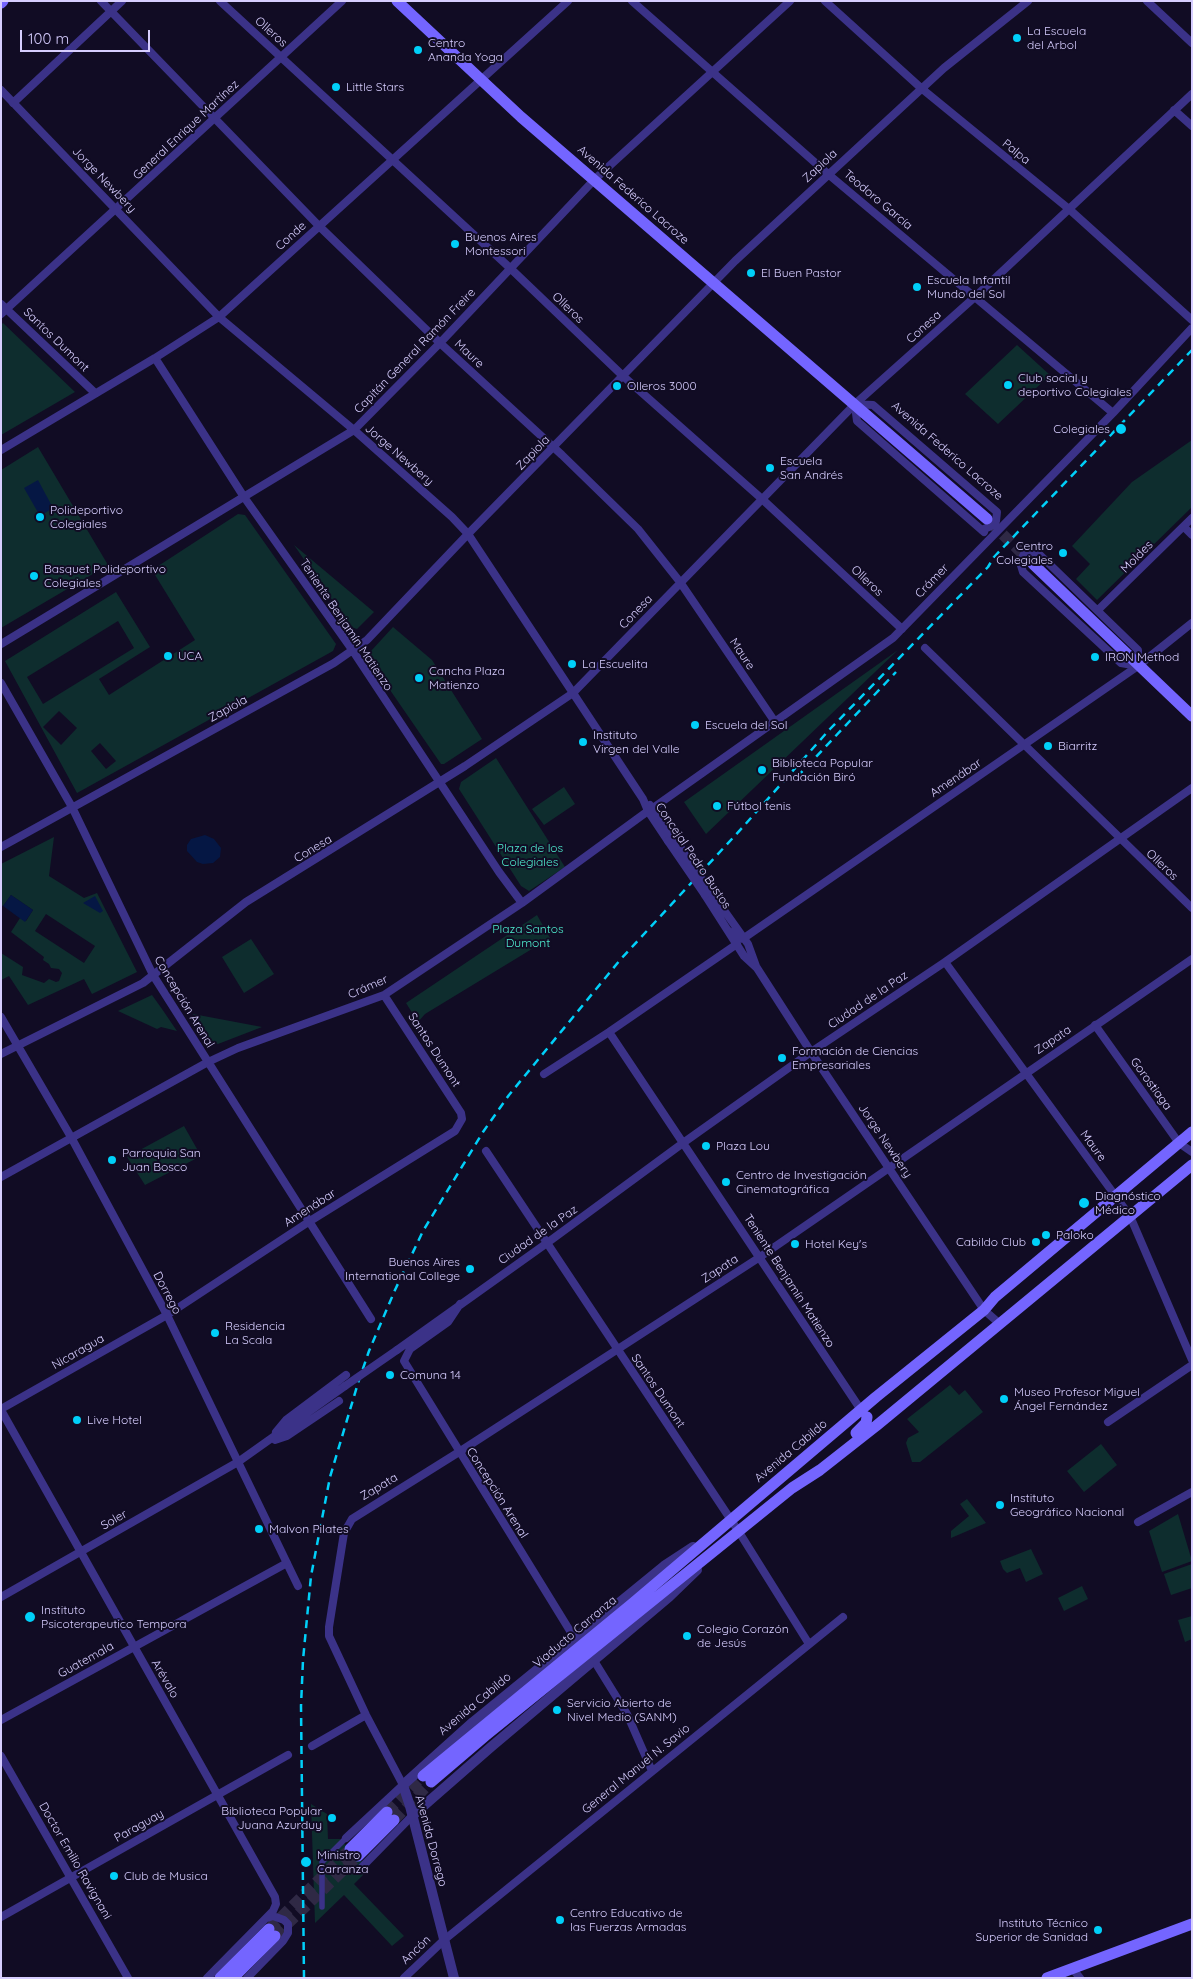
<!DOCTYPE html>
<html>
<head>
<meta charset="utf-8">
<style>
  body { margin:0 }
  #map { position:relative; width:1193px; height:1979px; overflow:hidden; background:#110c24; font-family:Quicksand,sans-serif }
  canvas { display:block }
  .frame { position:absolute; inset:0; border:2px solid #d7ceff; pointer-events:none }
  .scale { position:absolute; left:20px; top:30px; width:130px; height:22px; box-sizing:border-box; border:2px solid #d7ceff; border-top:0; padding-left:6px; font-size:15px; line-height:18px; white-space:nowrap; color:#d7ceff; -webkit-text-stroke:4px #110c24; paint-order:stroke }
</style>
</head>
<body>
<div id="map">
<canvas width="1193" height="1979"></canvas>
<div class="frame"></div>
<div class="scale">100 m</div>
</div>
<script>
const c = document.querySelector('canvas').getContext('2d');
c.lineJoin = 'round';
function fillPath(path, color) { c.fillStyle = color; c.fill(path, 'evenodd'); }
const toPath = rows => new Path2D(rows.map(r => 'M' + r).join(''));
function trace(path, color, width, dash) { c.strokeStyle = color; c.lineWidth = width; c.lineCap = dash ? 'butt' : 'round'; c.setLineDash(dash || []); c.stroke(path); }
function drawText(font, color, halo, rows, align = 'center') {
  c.font = font + ' Quicksand,sans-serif'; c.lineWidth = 4; c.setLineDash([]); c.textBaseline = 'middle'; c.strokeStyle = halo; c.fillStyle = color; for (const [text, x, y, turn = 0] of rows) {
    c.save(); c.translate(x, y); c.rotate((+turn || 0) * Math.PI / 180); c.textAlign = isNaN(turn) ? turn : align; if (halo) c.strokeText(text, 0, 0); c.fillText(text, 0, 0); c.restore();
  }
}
const green = toPath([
  [3,323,75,392,1,435,1,325],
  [1017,345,1050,375,998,424,965,394],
  [1192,440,1192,507,1097,600,1076,579,1090,564,1072,546,1132,482],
  [38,447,108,565,1,628,1,470],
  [238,514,245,515,336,644,333,651,77,793,5,661,116,592,150,647,99,679,109,695,195,640,152,570],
  [118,621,134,648,43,704,27,677],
  [59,711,77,728,61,745,43,727],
  [100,743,116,761,106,769,91,751],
  [294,545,374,612,357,629,351,627],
  [393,627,432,660,482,739,444,764,441,764,370,661,371,651],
  [898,650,706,834,684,802],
  [496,758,565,867,529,891,521,886,459,789,461,782],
  [564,787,575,804,544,825,532,809],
  [54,837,49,876,84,898,97,893,137,972,92,994,84,979,28,1005,9,976,1,980,1,953,23,967,22,975,44,983,49,979,56,982,59,981,62,973,59,969,51,968,49,964,43,960,44,957,11,932,20,918,26,921,33,910,11,895,3,906,1,905,1,864],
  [46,914,95,946,84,963,35,931],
  [537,915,550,938,425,1014,418,1022,406,1003],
  [251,939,274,974,244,993,222,957],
  [152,995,162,1009,177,1031,161,1027,157,1029,118,1011],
  [193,1014,262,1027,218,1044,210,1042],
  [184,1126,201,1156,145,1185,127,1157],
  [950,1385,959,1395,965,1390,983,1412,920,1462,912,1462,906,1443,908,1438,919,1432,907,1419],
  [1101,1444,1117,1465,1084,1492,1067,1471],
  [967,1499,986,1523,951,1538,951,1531,969,1516,960,1504],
  [1178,1514,1192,1561,1162,1572,1149,1531],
  [1031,1549,1043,1574,1026,1582,1020,1568,1007,1573,1003,1569,1000,1561],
  [1192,1564,1192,1588,1171,1595,1164,1574],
  [1082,1586,1088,1599,1064,1611,1058,1598],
  [1192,1616,1192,1639,1185,1642,1178,1620],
  [311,1804,327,1814,328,1839,340,1839,369,1869,354,1884,404,1936,392,1946,344,1895,315,1923]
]);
const water = toPath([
  [38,480,53,508,40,516,24,488],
  [205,835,214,839,221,848,220,857,213,863,203,864,197,862,187,851,187,845,191,839],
  [11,895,33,910,25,922,3,906],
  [95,896,103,911,100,913,83,903]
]);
const secondaryTunnel = toPath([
  [991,523,1033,564],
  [387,1812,423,1776],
  [394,1820,431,1782],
  [269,1929,350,1849],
  [275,1936,358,1856]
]);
const pedestrian = toPath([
  [322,1907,322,1862,346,1838]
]);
const minor = toPath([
  [101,1,319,226,440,343,562,455,638,529,680,582,775,722],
  [220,1,510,268,623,376,762,499,902,629],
  [632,1,828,174,1113,413],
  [825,1,921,88,1069,209,1192,320],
  [1147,1,1192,43],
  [1,90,219,317,354,430,452,517,468,534,643,799,648,811,668,841],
  [13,103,122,1],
  [1174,110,1192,126],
  [1,304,95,393],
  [1,314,342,1],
  [155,358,244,497,353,651,499,872,522,903],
  [855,404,873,405,997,512,996,521,993,525,982,530],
  [855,406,857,421,984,532],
  [1,450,155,358,219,317,568,1],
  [1184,527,1192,535],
  [1029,551,1039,554,1138,650,1138,666,1121,663,1023,572,1020,562,1024,554,1029,551],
  [1098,610,1192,518],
  [1,644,354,430,440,343,595,179,790,1],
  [925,648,1192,908],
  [1,683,72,807,153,975,371,1319],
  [650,805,674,838],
  [653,808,893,638,1113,413,1192,328],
  [1,847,334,663,367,640,468,534,735,261,944,68,1028,1],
  [711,892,748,944,756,966],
  [705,895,744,956,757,968,811,1052,984,1310,1000,1324],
  [729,931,739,939,744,938,1138,666,1192,623],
  [945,962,1130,1216,1192,1360],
  [1,1017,71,1137,167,1315,298,1586],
  [1095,1025,1179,1143,1192,1152],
  [609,1032,863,1413],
  [1,1054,143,983,246,902,465,766,573,693,855,404,976,296,1192,94],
  [544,1074,609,1032,737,944],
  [486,1151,739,1532,809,1644],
  [1,1177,208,1062,238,1048,384,995,522,903,648,811],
  [460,1304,448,1322,410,1349,404,1361,575,1639],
  [397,1350,547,1243,683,1143,811,1052,945,962,1192,788],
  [1,1409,167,1315,310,1221,455,1131,462,1119,461,1113,384,995],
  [1,1410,275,1897,276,1904,273,1911,207,1978],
  [1108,1422,1192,1365],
  [276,1432,286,1420,346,1375],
  [275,1440,287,1436,339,1401],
  [1138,1522,1192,1492],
  [1,1597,238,1462,345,1386],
  [593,1659,627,1714,652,1771],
  [1,1720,287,1563],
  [312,1746,366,1715],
  [1,1756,128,1978],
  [346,1838,403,1785,366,1715,329,1636,329,1627,344,1533,352,1519,459,1452,760,1257,1192,959],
  [361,1868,412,1816],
  [1,1917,288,1755],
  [1072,1968,1080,1978],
  [247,1978,283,1941,288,1933,288,1924,284,1920,273,1916,267,1918],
  [404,1978,444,1940,843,1617]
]);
const tertiary = toPath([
  [412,1816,491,1747,669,1597,697,1570],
  [454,1978,410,1806,403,1785,473,1722,664,1566,693,1547]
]);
const secondary = toPath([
  [397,1,521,117,987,519],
  [1,3,3,1],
  [1033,564,1192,716],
  [856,1433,866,1423,867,1417],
  [423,1776,633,1603,876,1397,984,1310,995,1297,1192,1132],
  [431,1782,485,1736,792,1488,820,1470,876,1426,1192,1165],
  [350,1849,387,1812],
  [358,1856,394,1820],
  [220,1978,269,1929],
  [233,1978,275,1936],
  [1047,1978,1192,1924]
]);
const rail = toPath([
  [797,777,896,672],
  [304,1978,301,1706,303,1660,311,1576,330,1477,358,1383,369,1351,395,1290,423,1231,483,1132,509,1095,620,960,742,828,830,729,988,567,994,557,1192,350]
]);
const minorBridge = toPath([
  [674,838,711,892],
  [668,841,705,895],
  [345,1386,397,1350]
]);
const markers = [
  [1017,38,5,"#00d0f9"],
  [418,50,5,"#00d0f9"],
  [336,87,5,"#00d0f9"],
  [455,244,5,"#00d0f9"],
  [751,273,5,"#00d0f9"],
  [917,287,5,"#00d0f9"],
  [1008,385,5,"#00d0f9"],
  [617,386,5,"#00d0f9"],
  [1121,429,6,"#00d0f9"],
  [770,468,5,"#00d0f9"],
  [40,517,5,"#00d0f9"],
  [1063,553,5,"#00d0f9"],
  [34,576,5,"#00d0f9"],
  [168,656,5,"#00d0f9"],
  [1095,657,5,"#00d0f9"],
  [572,664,5,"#00d0f9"],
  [419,678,5,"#00d0f9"],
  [695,725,5,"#00d0f9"],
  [583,742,5,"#00d0f9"],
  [1048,746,5,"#00d0f9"],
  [762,770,5,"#00d0f9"],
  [717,806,5,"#00d0f9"],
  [782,1058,5,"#00d0f9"],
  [706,1146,5,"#00d0f9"],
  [112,1160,5,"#00d0f9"],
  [726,1182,5,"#00d0f9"],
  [1084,1203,6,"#00d0f9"],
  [1046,1235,5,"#00d0f9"],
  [1036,1242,5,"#00d0f9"],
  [795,1244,5,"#00d0f9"],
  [470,1269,5,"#00d0f9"],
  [215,1333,5,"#00d0f9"],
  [390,1375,5,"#00d0f9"],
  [1004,1399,5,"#00d0f9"],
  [77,1420,5,"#00d0f9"],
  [1000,1505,5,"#00d0f9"],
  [259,1529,5,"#00d0f9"],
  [30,1617,6,"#00d0f9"],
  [687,1636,5,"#00d0f9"],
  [557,1710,5,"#00d0f9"],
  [332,1818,5,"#00d0f9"],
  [306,1862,6,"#00d0f9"],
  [114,1876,5,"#00d0f9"],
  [560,1920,5,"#00d0f9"],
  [1098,1930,5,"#00d0f9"]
];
const poiNames = [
  ["La Escuela",1027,31],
  ["del Arbol",1027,45],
  ["Centro",428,43],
  ["Ananda Yoga",428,57],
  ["Little Stars",346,87],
  ["Buenos Aires",465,237],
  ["Montessori",465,251],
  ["El Buen Pastor",761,273],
  ["Escuela Infantil",927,280],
  ["Mundo del Sol",927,294],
  ["Club social y",1018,378],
  ["deportivo Colegiales",1018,392],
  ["Olleros 3000",627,386],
  ["Colegiales",1110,429,"right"],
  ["Escuela",780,461],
  ["San Andrés",780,475],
  ["Polideportivo",50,510],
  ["Colegiales",50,524],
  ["Centro",1053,546,"right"],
  ["Colegiales",1053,560,"right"],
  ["Basquet Polideportivo",44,569],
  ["Colegiales",44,583],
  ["UCA",178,656],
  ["IRON Method",1105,657],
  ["La Escuelita",582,664],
  ["Cancha Plaza",429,671],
  ["Matienzo",429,685],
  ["Escuela del Sol",705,725],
  ["Instituto",593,735],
  ["Virgen del Valle",593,749],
  ["Biarritz",1058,746],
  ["Biblioteca Popular",772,763],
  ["Fundación Biró",772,777],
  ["Fútbol tenis",727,806],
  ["Formación de Ciencias",792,1051],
  ["Empresariales",792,1065],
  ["Plaza Lou",716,1146],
  ["Parroquia San",122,1153],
  ["Juan Bosco",122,1167],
  ["Centro de Investigación",736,1175],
  ["Cinematográfica",736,1189],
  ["Diagnóstico",1095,1196],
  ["Médico",1095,1210],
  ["Paloko",1056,1235],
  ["Cabildo Club",1026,1242,"right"],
  ["Hotel Key's",805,1244],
  ["Buenos Aires",460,1262,"right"],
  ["International College",460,1276,"right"],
  ["Residencia",225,1326],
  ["La Scala",225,1340],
  ["Comuna 14",400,1375],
  ["Museo Profesor Miguel",1014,1392],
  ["Ángel Fernández",1014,1406],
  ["Live Hotel",87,1420],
  ["Instituto",1010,1498],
  ["Geográfico Nacional",1010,1512],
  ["Malvon Pilates",269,1529],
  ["Instituto",41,1610],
  ["Psicoterapeutico Tempora",41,1624],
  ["Colegio Corazón",697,1629],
  ["de Jesús",697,1643],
  ["Servicio Abierto de",567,1703],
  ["Nivel Medio (SANM)",567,1717],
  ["Biblioteca Popular",322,1811,"right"],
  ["Juana Azurduy",322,1825,"right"],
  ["Ministro",317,1855],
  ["Carranza",317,1869],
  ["Club de Musica",124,1876],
  ["Centro Educativo de",570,1913],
  ["las Fuerzas Armadas",570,1927],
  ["Instituto Técnico",1088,1923,"right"],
  ["Superior de Sanidad",1088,1937,"right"]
];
const streetNames = [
  ["Olleros",271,32,42],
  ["General Enrique Martínez",186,130,-43],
  ["Palpa",1016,152,39],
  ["Zapiola",820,166,-43],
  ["Jorge Newbery",104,180,46],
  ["Avenida Federico Lacroze",633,195,41],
  ["Teodoro García",878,200,40],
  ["Conde",291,236,-42],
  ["Olleros",568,308,44],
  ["Conesa",924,327,-42],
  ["Santos Dumont",56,340,44],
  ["Capitán General Ramón Freire",415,351,-46],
  ["Maure",469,354,43],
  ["Avenida Federico Lacroze",947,451,41],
  ["Zapiola",533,453,-46],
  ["Jorge Newbery",399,455,41],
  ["Moldes",1137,557,-45],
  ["Olleros",867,581,43],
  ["Crámer",932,581,-46],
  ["Conesa",636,612,-46],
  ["Teniente Benjamín Matienzo",346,625,56],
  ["Maure",742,654,56],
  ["Zapiola",228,709,-29],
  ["Amenábar",956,778,-34],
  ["Conesa",313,849,-31],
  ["Concejal Pedro Bustos",693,856,56],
  ["Olleros",1162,865,44],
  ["Crámer",368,987,-24],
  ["Ciudad de la Paz",868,1000,-34],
  ["Concepción Arenal",184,1002,59],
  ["Zapata",1053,1040,-34],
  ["Santos Dumont",434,1050,57],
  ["Gorostiaga",1151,1084,54],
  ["Jorge Newbery",885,1141,56],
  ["Maure",1093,1146,54],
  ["Amenábar",310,1208,-33],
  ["Ciudad de la Paz",538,1235,-35],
  ["Zapata",720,1269,-33],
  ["Teniente Benjamín Matienzo",789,1281,57],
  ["Dorrego",167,1293,62],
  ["Nicaragua",78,1352,-30],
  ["Santos Dumont",658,1391,56],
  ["Avenida Cabildo",791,1451,-40],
  ["Zapata",379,1487,-31],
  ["Concepción Arenal",497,1493,58],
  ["Soler",114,1520,-30],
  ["Viaducto Carranza",575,1632,-40],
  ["Guatemala",86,1660,-29],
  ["Arévalo",165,1679,60],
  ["Avenida Cabildo",475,1704,-40],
  ["General Manuel N. Savio",636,1769,-39],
  ["Paraguay",139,1826,-29],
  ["Avenida Dorrego",431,1841,75],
  ["Doctor Emilio Ravignani",75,1861,60],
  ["Ancón",416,1950,-44]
];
const parkNames = [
  ["Plaza de los",530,848],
  ["Colegiales",530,862],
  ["Plaza Santos",528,929],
  ["Dumont",528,943]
];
fillPath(green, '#0e2d2e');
fillPath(water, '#051744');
trace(secondaryTunnel, '#2f2945', 11, [11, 5.5]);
trace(pedestrian, '#3b3288', 5.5);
trace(minor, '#3b3288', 8);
trace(tertiary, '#3b3288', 10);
trace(secondary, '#7465ff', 11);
trace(rail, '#00d0f9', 2.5, [8, 6]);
trace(minorBridge, '#3b3288', 8);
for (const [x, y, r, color] of markers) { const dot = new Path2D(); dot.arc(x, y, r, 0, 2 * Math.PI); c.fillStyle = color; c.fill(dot); trace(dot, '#110c24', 2); }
drawText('12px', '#d7ceff', '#110c24', poiNames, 'left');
drawText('12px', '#d7ceff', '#110c24', streetNames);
drawText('12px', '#4febce', '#110c24', parkNames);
</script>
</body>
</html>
